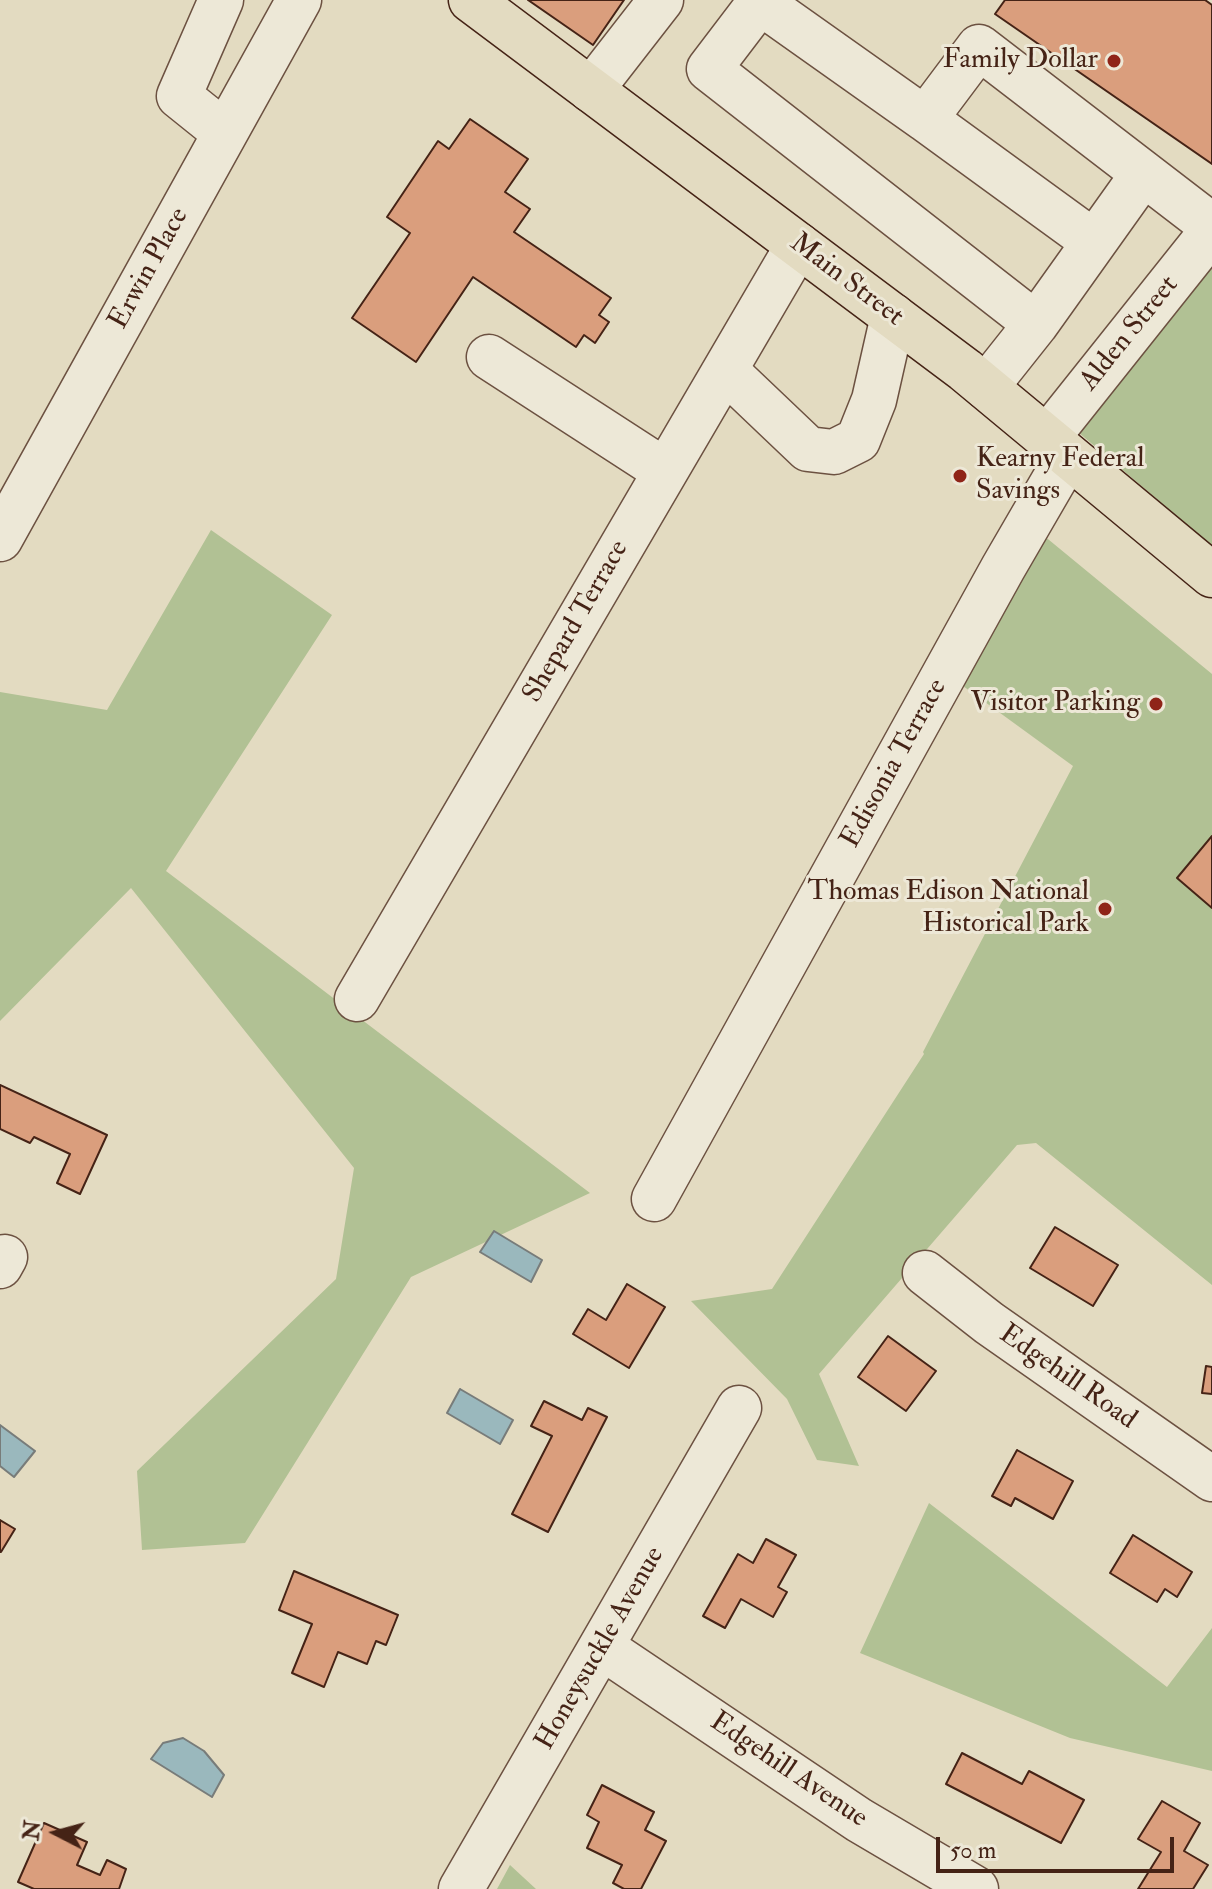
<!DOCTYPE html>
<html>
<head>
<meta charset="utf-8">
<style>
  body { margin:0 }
  #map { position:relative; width:1212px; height:1889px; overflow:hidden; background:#e3dbc1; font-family:"IM FELL Double Pica",serif }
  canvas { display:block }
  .north { position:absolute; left:16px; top:1793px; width:80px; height:80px; -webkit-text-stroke:6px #ede8d7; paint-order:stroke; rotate:276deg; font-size:22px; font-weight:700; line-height:32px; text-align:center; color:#452316 }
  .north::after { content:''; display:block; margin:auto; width:28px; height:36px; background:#452316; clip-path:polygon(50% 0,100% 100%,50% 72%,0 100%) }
  .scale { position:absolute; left:936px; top:1837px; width:238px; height:36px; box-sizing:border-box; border:4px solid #452316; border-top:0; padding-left:10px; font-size:24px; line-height:28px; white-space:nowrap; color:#452316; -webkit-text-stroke:6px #ede8d7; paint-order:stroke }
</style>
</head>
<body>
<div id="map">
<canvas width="1212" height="1889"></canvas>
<div class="north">N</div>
<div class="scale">50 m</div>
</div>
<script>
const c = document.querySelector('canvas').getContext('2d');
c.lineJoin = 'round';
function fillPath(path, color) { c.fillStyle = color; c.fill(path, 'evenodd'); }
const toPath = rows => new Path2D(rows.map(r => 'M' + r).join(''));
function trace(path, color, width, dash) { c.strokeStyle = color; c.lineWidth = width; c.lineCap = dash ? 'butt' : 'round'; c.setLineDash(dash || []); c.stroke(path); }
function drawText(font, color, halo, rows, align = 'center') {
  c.font = font + ' "IM FELL Double Pica",serif'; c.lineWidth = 6; c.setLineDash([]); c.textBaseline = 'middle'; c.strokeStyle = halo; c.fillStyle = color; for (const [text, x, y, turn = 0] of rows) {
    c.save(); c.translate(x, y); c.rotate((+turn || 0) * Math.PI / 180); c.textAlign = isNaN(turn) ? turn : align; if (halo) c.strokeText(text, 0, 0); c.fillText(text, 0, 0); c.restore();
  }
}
const green = toPath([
  [1212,265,1212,546,1078,432],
  [211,530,332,615,166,871,590,1193,411,1277,245,1543,142,1550,137,1471,336,1279,354,1168,131,888,0,1021,0,692,107,710],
  [1043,535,1212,674,1212,1285,1036,1143,1017,1145,819,1374,859,1466,817,1460,787,1399,691,1301,772,1289,924,1054,923,1052,1073,766,963,686],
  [929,1503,1167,1687,1212,1628,1212,1771,1070,1738,860,1653],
  [510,1865,536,1889,497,1889]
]);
const water = toPath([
  [494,1231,542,1260,531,1282,480,1252,494,1231],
  [460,1389,513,1420,500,1444,447,1413,460,1389],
  [0,1425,35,1451,14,1477,0,1466,0,1425],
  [183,1738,204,1751,224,1775,212,1797,151,1759,163,1743,183,1738]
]);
const building = toPath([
  [528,0,624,0,593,45,528,0],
  [1005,0,1205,0,1212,5,1212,164,995,14,1005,0],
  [470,119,528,159,505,192,530,209,514,232,611,298,599,315,609,322,595,343,584,335,576,347,473,277,416,362,352,318,410,233,387,217,438,141,449,149,470,119],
  [1212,836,1212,908,1177,878,1212,836],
  [0,1085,107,1135,80,1194,57,1183,70,1154,34,1137,30,1143,0,1129,0,1085],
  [1055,1227,1118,1265,1093,1306,1030,1268,1055,1227],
  [627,1284,665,1307,629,1368,573,1334,588,1309,606,1320,627,1284],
  [888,1336,936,1371,906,1411,858,1377,888,1336],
  [1206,1366,1212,1367,1212,1394,1202,1393,1206,1366],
  [544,1401,582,1420,588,1408,607,1417,548,1532,512,1514,552,1436,531,1426,544,1401],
  [1017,1450,1073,1481,1053,1519,1015,1498,1011,1506,992,1496,1017,1450],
  [0,1520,15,1529,1,1552,0,1552,0,1520],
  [1133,1535,1192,1572,1177,1597,1165,1589,1157,1602,1110,1573,1133,1535],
  [766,1539,796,1555,778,1587,787,1592,773,1617,741,1599,725,1628,703,1616,738,1554,753,1563,766,1539],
  [294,1571,398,1615,386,1645,376,1641,367,1664,338,1652,324,1687,292,1673,312,1624,279,1610,294,1571],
  [962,1753,1022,1784,1029,1771,1084,1800,1061,1843,946,1784,962,1753],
  [602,1785,654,1812,645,1830,666,1841,641,1889,624,1889,613,1883,622,1865,587,1848,599,1822,587,1815,602,1785],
  [1162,1801,1200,1823,1184,1851,1208,1865,1193,1889,1138,1889,1161,1852,1138,1839,1162,1801],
  [44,1823,87,1842,77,1865,100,1875,107,1860,126,1869,119,1889,34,1889,18,1882,44,1823]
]);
const minor = toPath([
  [221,0,179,96,225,133],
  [757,0,925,119,979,47,1212,226],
  [760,2,709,69,1036,324,1143,174],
  [591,90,661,0],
  [925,119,1094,242],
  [489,357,665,471],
  [725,370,808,449,834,452,858,440,874,400,893,316],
  [986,387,1036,324],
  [1047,438,1212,231],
  [0,539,299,0],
  [357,999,798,245],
  [654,1199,1003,568,1068,456],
  [0,1266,5,1257],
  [925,1273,989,1323,1212,1479],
  [603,1648,859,1820,976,1889],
  [461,1889,739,1408]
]);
const major = toPath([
  [471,0,965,370,1212,575]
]);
const markers = [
  [1114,61,8,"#8f2418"],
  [960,476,8,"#8f2418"],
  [1156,704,8,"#8f2418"],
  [1105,909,8,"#8f2418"]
];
const poiNames = [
  ["Family Dollar",1098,61],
  ["Kearny Federal",976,460,"left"],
  ["Savings",976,492,"left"],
  ["Visitor Parking",1140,704],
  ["Thomas Edison National",1089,893],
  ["Historical Park",1089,925]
];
const streetNames = [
  ["Erwin Place",150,269,-61],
  ["Main Street",846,281,37],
  ["Alden Street",1130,334,-51],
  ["Shepard Terrace",577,622,-60],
  ["Edisonia Terrace",895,764,-61],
  ["Edgehill Road",1067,1378,35],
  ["Honeysuckle Avenue",601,1649,-60],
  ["Edgehill Avenue",788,1771,34]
];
fillPath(green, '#b1c194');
fillPath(water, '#9ab8bd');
trace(water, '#787c7a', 2);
fillPath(building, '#da9e7d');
trace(building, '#452316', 2);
trace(minor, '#6c5141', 47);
trace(major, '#452316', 47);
trace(minor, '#ede8d7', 44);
trace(major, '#e3dbc1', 44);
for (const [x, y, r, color] of markers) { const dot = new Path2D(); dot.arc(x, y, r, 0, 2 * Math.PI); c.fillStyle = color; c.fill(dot); trace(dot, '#ede8d7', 3); }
drawText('28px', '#452316', '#ede8d7', poiNames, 'right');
drawText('28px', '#452316', '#ede8d7', streetNames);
</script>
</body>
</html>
